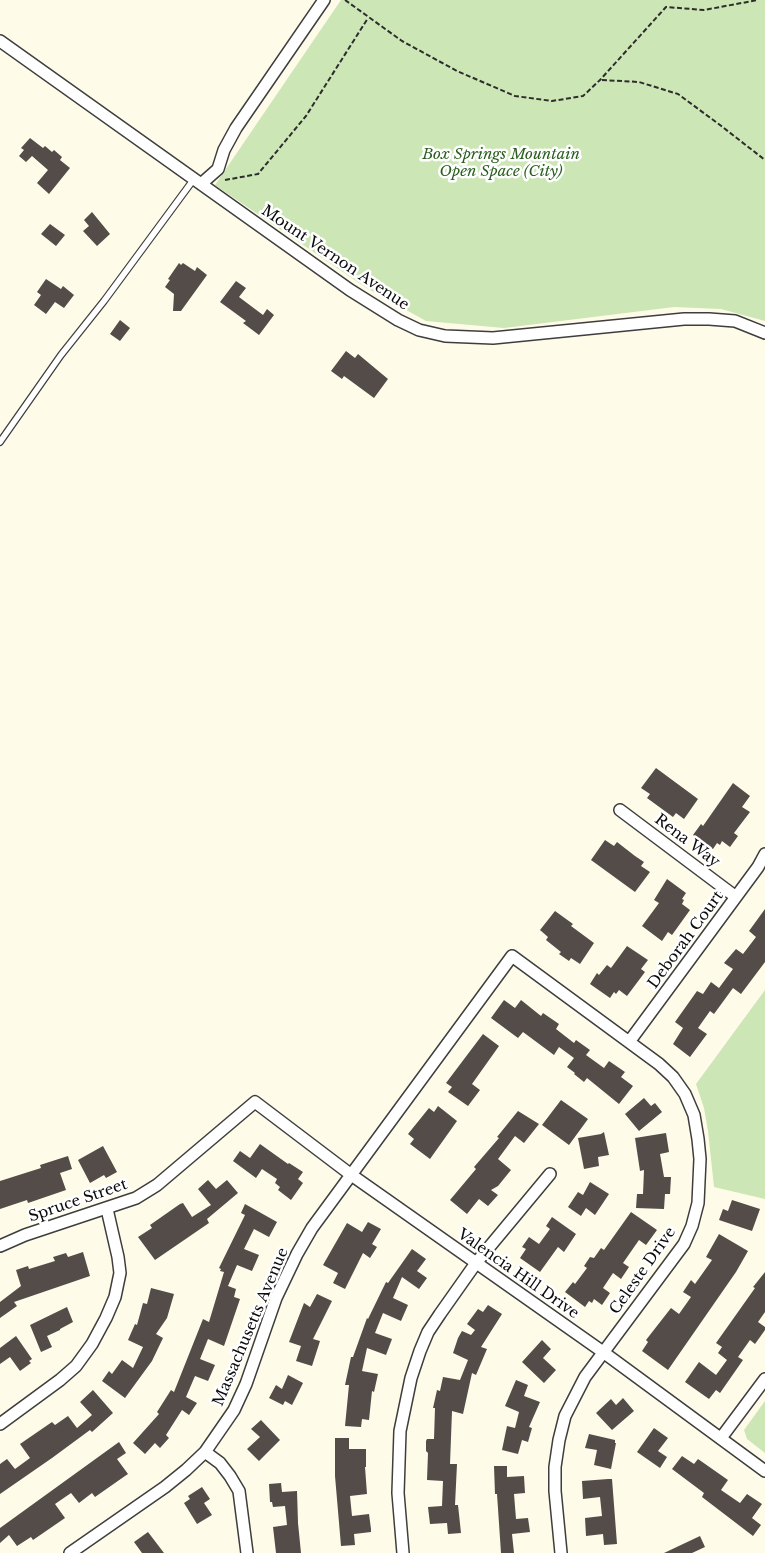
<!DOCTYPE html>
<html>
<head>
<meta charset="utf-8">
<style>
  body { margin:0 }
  canvas { display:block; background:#fefbe9 }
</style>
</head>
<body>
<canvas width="765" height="1553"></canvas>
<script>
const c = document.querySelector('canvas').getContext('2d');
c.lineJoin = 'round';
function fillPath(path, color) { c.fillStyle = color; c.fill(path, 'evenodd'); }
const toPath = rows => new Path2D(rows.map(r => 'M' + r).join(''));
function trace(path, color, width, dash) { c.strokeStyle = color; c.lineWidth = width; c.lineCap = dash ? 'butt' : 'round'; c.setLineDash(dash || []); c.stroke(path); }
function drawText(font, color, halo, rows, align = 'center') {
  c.font = font + ' "Libre Baskerville",serif'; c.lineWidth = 5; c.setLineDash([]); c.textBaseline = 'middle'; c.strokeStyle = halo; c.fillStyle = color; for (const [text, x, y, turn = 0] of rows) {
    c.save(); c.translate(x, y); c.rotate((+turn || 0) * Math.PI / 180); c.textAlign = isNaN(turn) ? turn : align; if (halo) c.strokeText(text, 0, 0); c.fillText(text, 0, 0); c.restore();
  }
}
const green = toPath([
  [341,0,765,0,765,321,721,309,674,307,504,328,426,321,365,287,215,185],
  [765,990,765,1199,714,1187,708,1131,704,1108,696,1084],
  [765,1401,765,1453,747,1439,744,1430]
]);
const building = toPath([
  [30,138,43,148,45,146,52,152,54,150,62,157,60,160,70,168,49,194,37,183,48,170,32,156,26,162,19,156,24,150,21,148],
  [92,212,110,234,97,246,83,231,89,226,84,220],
  [50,224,65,235,56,246,41,234],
  [179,263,181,265,183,263,195,271,197,267,207,275,181,311,173,311,174,294,165,287,170,280,168,279],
  [46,279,61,289,63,286,74,295,64,308,55,302,46,314,34,305,41,295,37,292],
  [236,281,246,288,239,297,263,315,267,309,274,315,259,335,243,323,246,321,220,302],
  [120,320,130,328,120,341,110,334],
  [346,351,355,358,358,354,388,379,374,398,344,376,342,379,331,371],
  [656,768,698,799,684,819,676,813,673,817,647,798,650,794,641,788],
  [733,783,750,796,742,807,750,812,734,833,738,836,730,847,722,841,720,845,717,843,713,849,693,835,701,824,703,826],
  [605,840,614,846,617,842,635,856,644,862,641,866,650,872,635,892,591,860],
  [667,879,686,893,682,899,684,900,682,904,690,910,672,935,668,932,662,941,642,926,659,903,654,900],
  [765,909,765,962,741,994,733,988,714,1014,710,1011,698,1028,707,1034,690,1057,673,1044,683,1028,675,1022,697,991,703,994,711,982,719,988,733,969,724,963,736,949,743,954,756,937,749,931],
  [555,911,573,924,571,926,594,943,580,964,571,958,569,961,559,954,561,952,546,940,548,937,540,930],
  [627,946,648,960,641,969,645,972,627,996,619,990,616,994,614,992,610,998,590,984,597,973,599,975,607,965,611,968],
  [504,1000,515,1008,521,1000,541,1016,543,1013,559,1024,556,1029,574,1043,576,1040,590,1050,586,1055,604,1068,609,1061,625,1072,621,1077,633,1086,619,1104,587,1078,584,1082,574,1074,575,1073,567,1067,574,1058,559,1047,554,1055,523,1032,518,1038,491,1018],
  [483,1034,499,1046,472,1084,480,1090,468,1106,448,1092,452,1087,446,1083],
  [644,1098,651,1106,655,1103,662,1112,639,1131,625,1114],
  [561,1100,588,1119,569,1145,542,1125],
  [438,1106,457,1121,430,1159,410,1144,414,1139,408,1134,429,1108,434,1112],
  [518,1111,539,1124,524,1143,515,1136,498,1159,511,1170,498,1186,491,1190,498,1195,488,1206,479,1199,467,1214,450,1200,476,1169,474,1167,499,1138,497,1137],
  [604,1132,609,1155,598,1157,599,1166,584,1169,578,1138,601,1134],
  [666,1133,669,1152,660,1154,664,1177,671,1177,670,1194,665,1194,664,1209,636,1208,637,1194,643,1194,644,1170,640,1171,635,1138],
  [260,1144,288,1164,289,1163,303,1172,298,1179,303,1183,291,1200,278,1190,280,1187,275,1183,277,1179,262,1169,256,1178,233,1161,240,1151,250,1158],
  [103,1146,117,1172,106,1178,104,1175,90,1183,78,1160],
  [68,1156,72,1169,60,1173,66,1190,28,1203,27,1200,0,1209,0,1181,41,1168,40,1165],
  [208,1180,216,1189,227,1180,238,1193,207,1219,209,1223,155,1260,138,1237,152,1228,150,1225,180,1204,183,1203,192,1217,211,1205,198,1189],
  [590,1182,609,1194,595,1215,586,1208,581,1216,568,1207,578,1192,583,1195],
  [732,1200,760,1209,752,1231,719,1220,723,1209,728,1211],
  [245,1204,277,1222,269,1237,254,1229,244,1249,259,1255,252,1271,237,1265,228,1286,236,1289,234,1297,240,1299,224,1346,208,1339,200,1359,215,1365,208,1381,195,1376,186,1397,197,1403,189,1415,182,1410,166,1435,169,1438,160,1448,155,1443,145,1454,133,1443,159,1414,157,1412,171,1390,174,1392,203,1319,209,1322,224,1272,220,1271,221,1269,219,1268,245,1215,241,1213],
  [631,1212,657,1230,646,1245,639,1240,623,1263,629,1267,621,1279,613,1273,603,1288,610,1293,602,1305,594,1299,592,1303,589,1301,585,1307,565,1292,573,1282,575,1284,587,1268,584,1266,590,1257,594,1258,601,1248,604,1250],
  [552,1217,576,1234,564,1252,558,1247,540,1272,520,1258,526,1249,522,1247,529,1237,539,1244,550,1229,546,1226],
  [368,1222,381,1229,372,1244,377,1247,370,1258,363,1253,345,1289,333,1283,338,1273,323,1265,347,1223,362,1232],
  [719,1234,748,1251,736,1272,668,1370,642,1351,648,1342,646,1340,671,1308,679,1314,691,1297,683,1292,691,1280,695,1284,712,1260,706,1257],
  [412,1249,426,1259,417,1271,427,1278,419,1289,402,1277,393,1298,408,1305,401,1321,383,1313,375,1333,392,1339,386,1355,367,1348,362,1371,378,1374,374,1392,372,1391,369,1420,362,1419,361,1427,345,1426,349,1385,345,1385,351,1357,353,1357,367,1318,368,1319,386,1282,388,1283],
  [83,1252,90,1276,14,1302,17,1306,0,1318,0,1302,21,1286,16,1270,28,1266,29,1269,55,1261,53,1257,66,1253,68,1257],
  [765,1272,765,1312,758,1322,765,1327,765,1330,755,1344,750,1340,738,1357,743,1360,720,1393,716,1390,709,1399,685,1382,699,1362,716,1375,727,1360,718,1353,722,1347,716,1343,755,1288,753,1287],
  [151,1288,174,1294,167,1318,156,1334,163,1338,152,1361,125,1398,102,1381,109,1371,112,1374,122,1360,133,1368,143,1347,128,1340,135,1324,137,1325,143,1303,147,1304],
  [317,1294,332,1301,313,1339,320,1341,312,1366,296,1361,301,1346,289,1342,304,1303,310,1307],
  [488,1305,502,1314,481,1347,487,1349,476,1375,472,1373,463,1414,452,1411,450,1464,457,1464,455,1505,458,1505,461,1533,448,1534,447,1523,430,1524,428,1507,442,1506,443,1481,427,1480,428,1453,426,1451,426,1441,427,1439,434,1439,435,1408,433,1408,437,1390,440,1391,443,1377,460,1380,468,1360,453,1353,458,1338,462,1331,471,1335,475,1330,467,1324,478,1309,483,1312],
  [67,1307,73,1322,60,1329,60,1330,47,1336,52,1347,41,1352,30,1325],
  [16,1336,32,1359,29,1361,31,1363,20,1371,10,1357,0,1364,0,1348],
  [542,1340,551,1349,543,1358,556,1370,544,1383,522,1362],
  [288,1375,303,1383,292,1405,285,1401,283,1405,269,1398,276,1385,282,1389],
  [516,1380,528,1385,524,1396,540,1402,529,1427,532,1428,528,1442,522,1440,518,1454,502,1450,507,1426,515,1428,519,1412,505,1406],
  [93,1390,113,1413,92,1432,90,1430,52,1458,0,1494,0,1464,7,1459,15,1469,30,1458,20,1444,52,1422,55,1425,68,1416,77,1428,92,1415,80,1402],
  [623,1398,634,1411,612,1430,596,1413,611,1399,616,1405],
  [261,1420,280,1440,259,1461,247,1449,260,1437,251,1429],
  [654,1428,668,1438,658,1451,667,1457,660,1468,637,1452],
  [589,1434,615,1440,615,1443,616,1443,611,1469,594,1465,597,1450,585,1448],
  [335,1438,349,1438,349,1449,366,1449,366,1467,365,1467,367,1494,350,1496,352,1516,369,1514,371,1529,371,1532,354,1534,355,1545,341,1546,335,1476],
  [119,1442,126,1453,117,1459,128,1474,125,1476,95,1497,92,1493,79,1503,71,1493,55,1504,65,1518,33,1540,31,1537,17,1546,9,1535,0,1543,0,1528],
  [682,1456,694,1464,698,1459,728,1480,721,1490,740,1503,747,1494,762,1504,752,1518,761,1525,753,1536,702,1497,704,1493,672,1469],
  [494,1466,507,1466,507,1477,524,1476,525,1493,514,1494,516,1519,528,1518,530,1532,512,1534,514,1553,501,1553,497,1494,495,1494],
  [608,1479,612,1479,617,1544,604,1545,603,1534,586,1536,585,1518,602,1516,600,1497,583,1499,582,1481],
  [281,1483,282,1492,297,1491,298,1523,301,1553,276,1553,273,1527,287,1525,285,1506,273,1507,272,1502,270,1502,269,1484],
  [202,1487,210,1499,204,1503,212,1515,197,1524,184,1503,190,1499,188,1496],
  [148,1532,164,1553,142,1553,134,1542],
  [700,1536,705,1547,692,1553,664,1553]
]);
const path = toPath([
  [345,0,402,41,457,71,515,96,552,101,583,96,600,80,666,7,704,10,758,0],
  [602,80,639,82,678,94,720,125,765,160],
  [225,180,258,174,306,116,368,18]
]);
const lane = toPath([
  [0,442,61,355,104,301,194,179]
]);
const street = toPath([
  [0,41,350,290,398,320,419,330,445,336,493,338,684,319,709,319,735,321,765,333],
  [201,184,218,169,224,150,236,128,324,0],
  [620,810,736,897],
  [629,1042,758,867,765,854],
  [0,1246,25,1235,136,1198,157,1185,255,1102,350,1174,603,1352,765,1471],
  [0,1424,60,1380,76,1366,92,1344,106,1318,115,1297,120,1273,118,1257,107,1209],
  [721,1438,765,1379],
  [205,1452,220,1463,230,1476,239,1491,247,1553],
  [70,1553,165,1487,186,1470,205,1452,234,1410,246,1384,276,1298,297,1254,312,1228,512,956,659,1064,673,1077,685,1094,694,1115,698,1139,700,1159,698,1203,692,1226,684,1244,585,1377,565,1416,559,1440,555,1467,555,1491,561,1553],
  [403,1553,398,1493,400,1431,411,1378,420,1351,428,1332,440,1314,476,1263,550,1174]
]);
const parkNames = [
  ["Box Springs Mountain",501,155],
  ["Open Space (City)",501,172]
];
const streetNames = [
  ["Mount Vernon Avenue",335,258,34],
  ["Rena Way",687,841,37],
  ["Deborah Court",686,940,-54],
  ["Spruce Street",78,1201,-19],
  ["Celeste Drive",643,1271,-55],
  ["Valencia Hill Drive",518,1274,35],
  ["Massachusetts Avenue",251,1327,-67]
];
fillPath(green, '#cce6b6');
fillPath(building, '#534c48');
trace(lane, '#3e3e3e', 8);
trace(street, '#3e3e3e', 14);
trace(path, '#2d2d2d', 2, [5, 2.5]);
trace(lane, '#fff', 5.5);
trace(street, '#fff', 11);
drawText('italic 15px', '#2a5e1f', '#fff', parkNames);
drawText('15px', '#0b0b0b', '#fff', streetNames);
</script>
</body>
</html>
